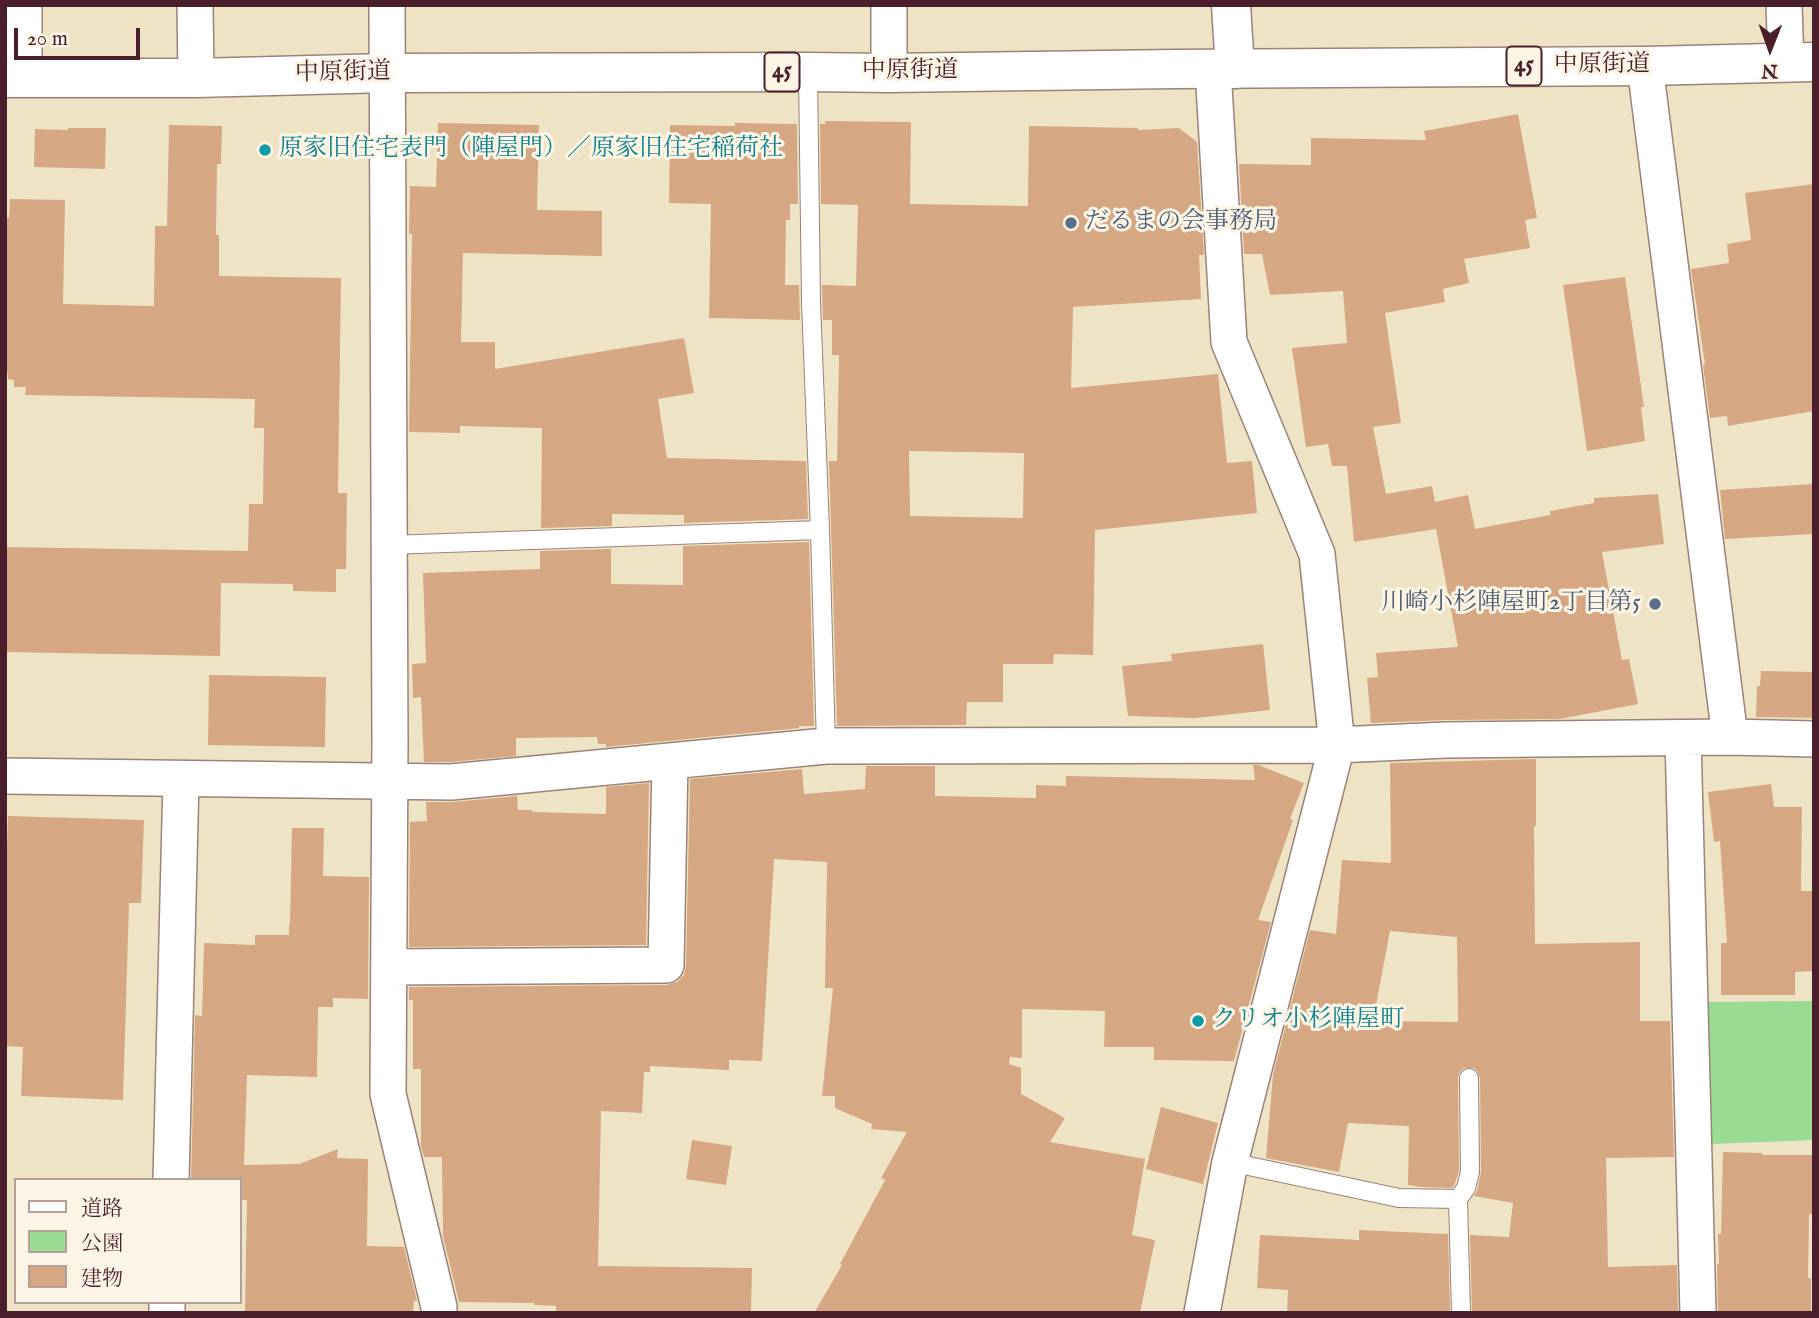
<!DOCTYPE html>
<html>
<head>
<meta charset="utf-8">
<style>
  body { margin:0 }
  #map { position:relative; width:1819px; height:1318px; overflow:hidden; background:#eee4c5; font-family:"IM FELL English","Noto Serif JP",serif }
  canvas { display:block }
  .frame { position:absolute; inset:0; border:7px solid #4a1f2b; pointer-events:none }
  .legend { position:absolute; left:14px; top:1178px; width:228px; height:126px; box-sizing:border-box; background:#fcf5e5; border:2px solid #b59f9b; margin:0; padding:9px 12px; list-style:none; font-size:21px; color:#4a1f2b }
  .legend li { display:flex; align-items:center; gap:14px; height:35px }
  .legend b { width:35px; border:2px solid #b59f9b }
  .north { position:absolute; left:1735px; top:14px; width:70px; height:70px; -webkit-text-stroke:5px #fcf5e5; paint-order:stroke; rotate:181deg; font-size:19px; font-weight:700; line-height:28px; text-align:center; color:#4a1f2b }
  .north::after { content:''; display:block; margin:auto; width:24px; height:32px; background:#4a1f2b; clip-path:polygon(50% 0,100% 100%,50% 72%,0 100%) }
  .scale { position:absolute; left:14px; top:28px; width:126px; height:32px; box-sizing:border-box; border:4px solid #4a1f2b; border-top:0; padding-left:9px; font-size:21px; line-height:24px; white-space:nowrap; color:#4a1f2b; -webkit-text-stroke:5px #fcf5e5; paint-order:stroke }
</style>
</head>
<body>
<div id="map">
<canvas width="1819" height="1318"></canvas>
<div class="frame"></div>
<ul class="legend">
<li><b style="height:9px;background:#fff"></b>道路</li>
<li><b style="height:19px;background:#98db92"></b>公園</li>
<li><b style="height:19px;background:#d5a783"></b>建物</li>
</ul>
<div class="north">N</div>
<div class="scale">20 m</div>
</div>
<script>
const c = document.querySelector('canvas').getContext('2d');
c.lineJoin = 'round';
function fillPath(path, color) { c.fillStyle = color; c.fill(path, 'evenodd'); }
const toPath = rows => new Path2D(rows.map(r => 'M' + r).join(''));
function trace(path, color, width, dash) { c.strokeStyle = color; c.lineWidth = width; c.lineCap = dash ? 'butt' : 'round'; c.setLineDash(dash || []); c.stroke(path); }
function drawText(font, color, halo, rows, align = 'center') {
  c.font = font + ' "IM FELL English","Noto Serif JP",serif'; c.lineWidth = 6; c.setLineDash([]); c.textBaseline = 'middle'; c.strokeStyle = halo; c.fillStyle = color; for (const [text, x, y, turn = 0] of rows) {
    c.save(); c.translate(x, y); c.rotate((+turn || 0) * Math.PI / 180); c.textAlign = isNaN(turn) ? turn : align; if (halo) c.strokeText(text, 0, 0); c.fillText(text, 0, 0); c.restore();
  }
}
const green = toPath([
  [1814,1001,1814,1140,1710,1144,1707,1002]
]);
const building = toPath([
  [1518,114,1537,218,1525,220,1530,248,1464,259,1469,283,1443,289,1445,302,1385,313,1401,423,1373,427,1386,494,1432,486,1435,502,1468,495,1475,529,1550,515,1550,511,1594,503,1594,498,1658,494,1664,544,1602,552,1622,660,1629,659,1638,704,1560,719,1446,720,1371,723,1367,678,1378,677,1376,653,1458,647,1436,529,1354,542,1347,466,1332,466,1328,444,1306,447,1292,348,1347,343,1343,291,1270,295,1262,254,1244,254,1239,164,1311,165,1311,138,1426,140,1424,131],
  [825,121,911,122,910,204,1028,206,1029,126,1138,128,1138,130,1179,128,1197,142,1204,255,1199,255,1201,299,1073,307,1071,388,1218,374,1227,463,1252,461,1257,513,1095,530,1093,655,1054,654,1053,664,1003,664,1003,702,967,702,966,725,837,726,829,461,837,461,839,355,832,355,832,320,823,320,822,285,856,286,858,205,821,204,820,124,825,124],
  [909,451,1024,453,1023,518,910,516],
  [438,123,539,125,537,210,602,211,602,256,463,253,461,342,495,342,495,369,684,338,694,393,658,399,667,458,806,461,808,519,684,523,684,515,612,514,612,526,541,528,542,428,460,426,460,433,409,432,412,234,409,234,410,186,436,187],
  [735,123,797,124,798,204,790,204,790,220,786,220,785,285,799,285,800,320,709,318,711,204,669,203,670,125,735,126],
  [169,125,222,126,221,164,217,164,216,235,219,235,219,276,341,278,338,493,347,493,346,569,336,569,336,592,293,591,293,584,221,583,220,656,5,652,5,547,248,551,249,504,263,504,264,428,254,428,255,399,25,395,26,387,14,387,14,380,8,379,8,373,5,373,5,218,9,218,10,199,65,200,63,304,154,306,155,226,167,226],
  [68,128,106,128,105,169,34,167,35,129,68,130],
  [1814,184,1814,411,1728,426,1727,416,1710,418,1703,365,1705,364,1691,269,1729,263,1727,244,1751,240,1745,193],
  [1625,277,1644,407,1641,407,1645,441,1587,451,1563,285],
  [1814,484,1814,534,1725,539,1720,490],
  [809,542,814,726,799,726,799,728,606,747,606,744,598,744,597,737,516,738,516,756,450,762,424,762,421,697,413,698,412,664,426,663,423,573,540,569,540,551,611,549,611,584,683,585,683,546],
  [1263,644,1270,710,1196,718,1128,716,1122,666,1172,661,1171,654],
  [1761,671,1814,672,1814,718,1756,717,1757,686,1760,686],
  [209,675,326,677,325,747,208,745],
  [1536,759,1536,826,1534,826,1535,944,1640,942,1640,1021,1670,1021,1674,1157,1606,1158,1608,1267,1677,1265,1678,1313,1472,1313,1470,1235,1509,1237,1513,1203,1474,1196,1477,1191,1481,1172,1480,1078,1478,1072,1474,1068,1464,1068,1460,1072,1458,1077,1459,1171,1455,1183,1452,1188,1421,1187,1408,1185,1409,1126,1348,1123,1339,1172,1266,1158,1273,1075,1310,930,1336,934,1342,860,1391,863,1390,763],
  [1390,931,1457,937,1458,1022,1373,1021],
  [1253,765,1258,765,1304,783,1290,819,1293,820,1258,920,1271,922,1234,1061,1154,1060,1154,1047,1104,1047,1105,1011,1022,1009,1022,1058,1010,1057,1009,1064,1021,1068,1021,1094,1065,1118,1050,1142,1145,1159,1132,1235,1155,1240,1140,1313,814,1313,842,1265,840,1264,885,1180,881,1178,907,1132,871,1129,872,1124,835,1108,835,1096,822,1096,833,988,825,988,827,862,774,859,762,1061,729,1060,729,1070,650,1066,650,1072,644,1072,642,1113,601,1111,598,1266,752,1268,751,1313,556,1313,556,1306,534,1305,534,1303,459,1302,443,1236,442,1157,424,1157,421,1146,421,1069,413,1069,413,1000,409,1000,409,987,666,985,677,982,684,975,686,965,690,779,802,769,804,794,865,789,866,766,935,766,935,796,1036,798,1036,785,1066,786,1066,776,1255,780],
  [649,783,646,945,409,947,410,822,427,821,426,802,453,802,517,796,518,810,532,810,532,812,606,814,606,787],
  [1771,784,1774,807,1802,807,1801,891,1814,891,1814,971,1795,972,1795,995,1721,995,1721,943,1727,943,1720,841,1714,842,1708,792],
  [8,816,144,820,141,903,129,903,123,1100,21,1096,23,1047,5,1046,5,905],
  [292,828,324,828,323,876,369,877,368,999,333,998,333,1007,318,1007,317,1077,247,1075,244,1165,299,1164,338,1149,337,1158,368,1159,367,1246,404,1247,417,1301,414,1301,413,1313,245,1313,247,1200,240,1200,240,1180,191,1180,195,1015,202,1016,204,943,255,945,255,935,289,935,289,924,290,924],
  [1161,1107,1218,1123,1203,1184,1146,1169],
  [692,1140,732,1146,726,1185,686,1179],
  [1723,1152,1762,1153,1762,1155,1814,1155,1814,1214,1809,1214,1808,1278,1811,1278,1811,1313,1718,1313,1717,1264,1719,1264,1718,1234,1721,1234],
  [1359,1230,1448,1234,1450,1313,1287,1313,1288,1290,1257,1288,1260,1235,1359,1240]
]);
const service = toPath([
  [808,72,811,302,820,530,826,746],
  [389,545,820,530],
  [1230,1162,1399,1198,1458,1199],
  [1461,1313,1458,1199,1466,1188,1470,1172,1469,1078]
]);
const minor = toPath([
  [195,5,196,78],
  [387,5,390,743,388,1094,439,1307,439,1313],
  [1784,5,1786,63],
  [1645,66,1730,737],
  [889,73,889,5],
  [24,78,24,5],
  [1683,738,1698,1313],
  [5,776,451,782,826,746,1337,745,1446,740,1730,737,1814,739],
  [389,967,666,965,670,761],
  [171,1180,181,779],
  [167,1313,167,1302],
  [1202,1313,1230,1162,1337,745,1317,554,1229,342,1213,69]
]);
const tertiary = toPath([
  [1231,5,1235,69]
]);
const primary = toPath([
  [5,78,196,78,388,73,808,72,889,73,1175,69,1645,66,1814,62]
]);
const markers = [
  [265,150,7,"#0f9aa8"],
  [1071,223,7,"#5c6f8a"],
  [1655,604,7,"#5c6f8a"],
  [1198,1021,7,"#0f9aa8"]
];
const shields = [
  [1524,66,35],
  [782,72,35]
];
const shieldNames = [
  ["45",1524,66],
  ["45",782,72]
];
const streetNames = [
  ["中原街道",1602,66],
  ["中原街道",910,72],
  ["中原街道",343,74,-1]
];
const cultureNames = [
  ["原家旧住宅表門（陣屋門）／原家旧住宅稲荷社",279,150],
  ["クリオ小杉陣屋町",1212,1021]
];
const serviceNames = [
  ["だるまの会事務局",1085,223],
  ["川崎小杉陣屋町2丁目第5",1641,604,"right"]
];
fillPath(green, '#98db92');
fillPath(building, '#d5a783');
trace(service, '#9c8278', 20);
trace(minor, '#9c8278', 38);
trace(tertiary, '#9c8278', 41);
trace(primary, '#9c8278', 41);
trace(service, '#fff', 18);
trace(minor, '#fff', 35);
trace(tertiary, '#fff', 38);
trace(primary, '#fff', 38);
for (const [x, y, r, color] of markers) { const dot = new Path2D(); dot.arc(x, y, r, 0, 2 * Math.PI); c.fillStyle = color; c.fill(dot); trace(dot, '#fcf5e5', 2.5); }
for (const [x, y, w] of shields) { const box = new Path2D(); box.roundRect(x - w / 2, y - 19.5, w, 39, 5); c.fillStyle = '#fcf5e5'; c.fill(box); trace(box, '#4a1f2b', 2); }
drawText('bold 23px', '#4a1f2b', null, shieldNames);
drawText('24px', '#4a1f2b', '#fcf5e5', streetNames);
drawText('24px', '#0d838f', '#fcf5e5', cultureNames, 'left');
drawText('24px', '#4e5e75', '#fcf5e5', serviceNames, 'left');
</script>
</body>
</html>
